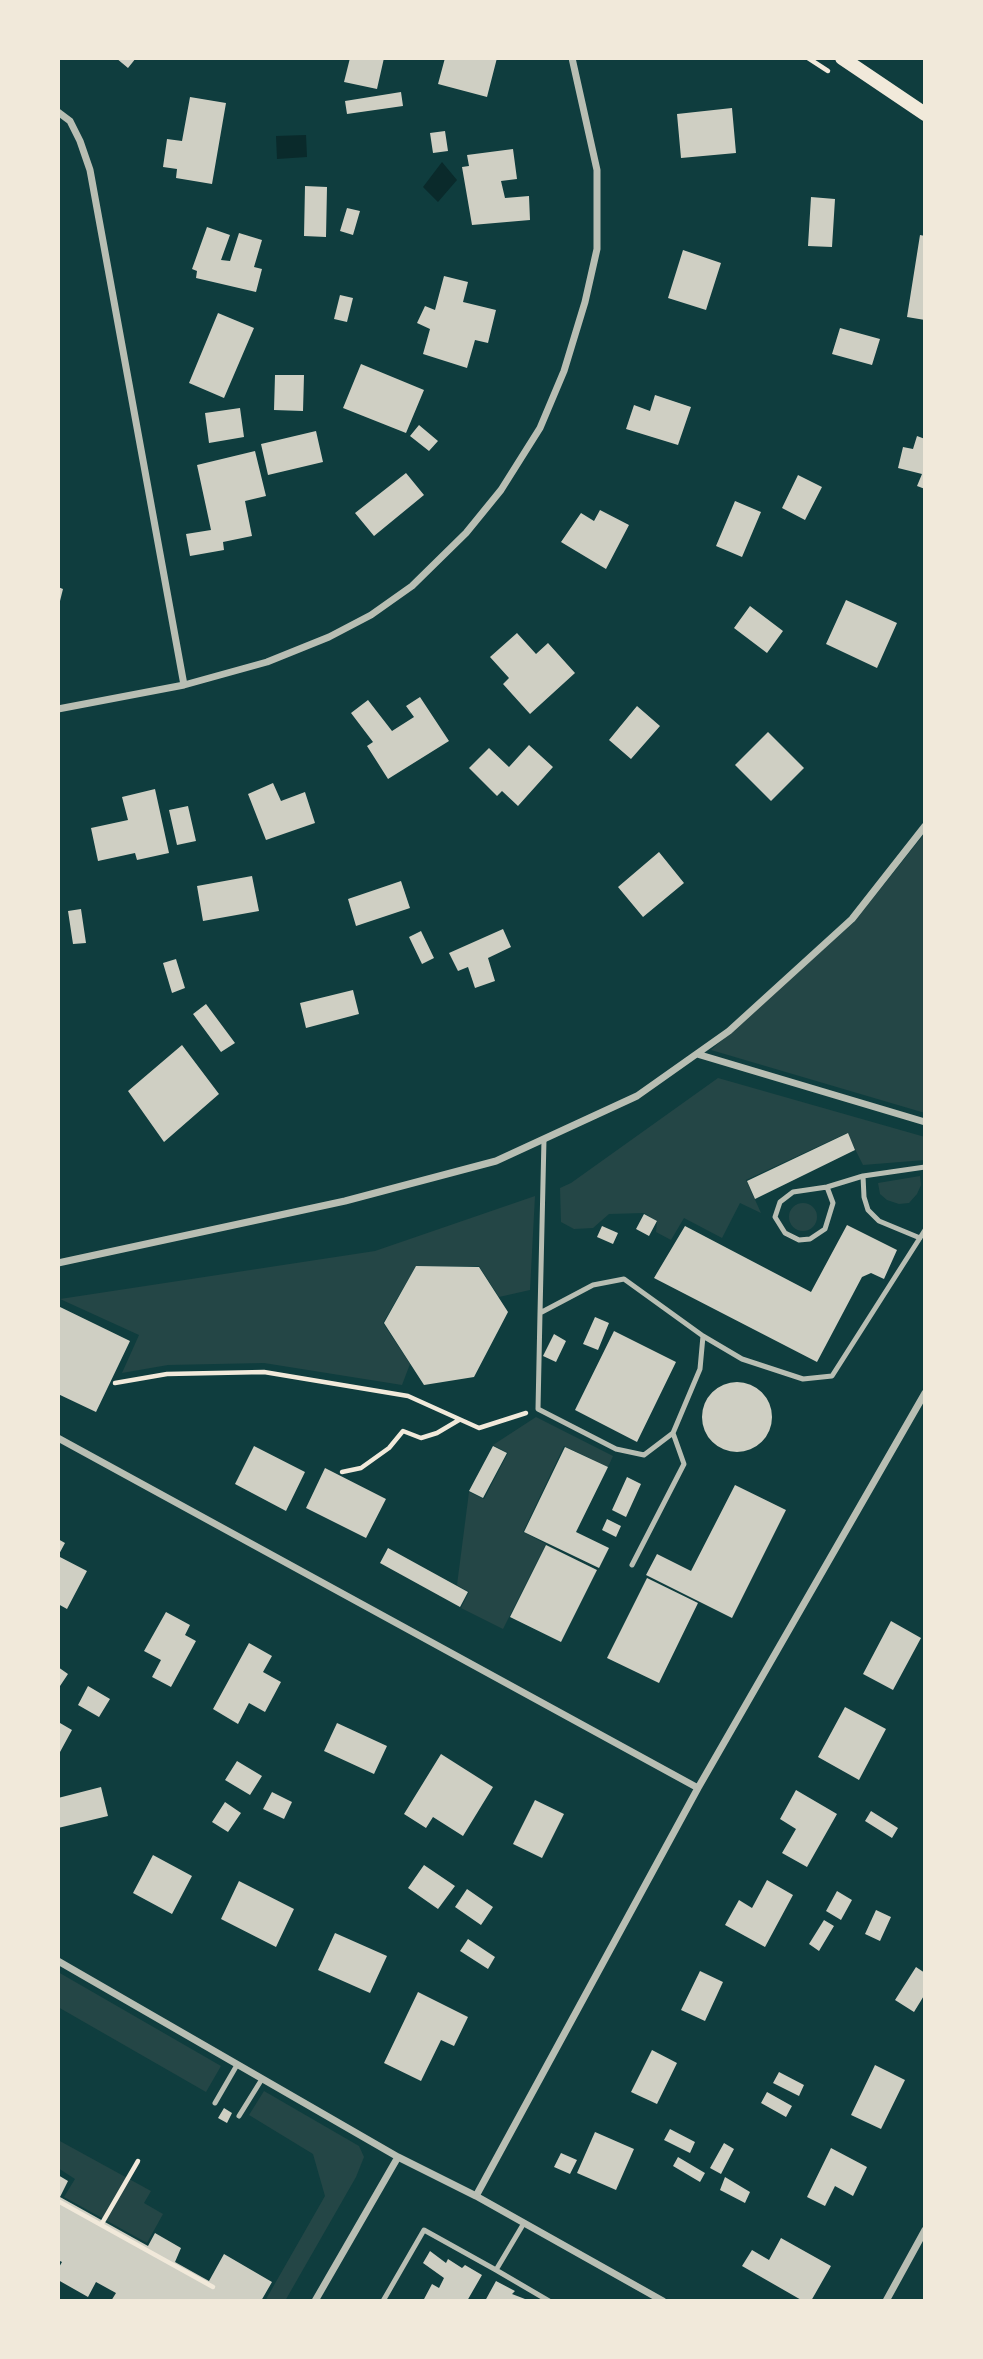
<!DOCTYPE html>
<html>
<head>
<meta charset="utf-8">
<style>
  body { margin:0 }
  #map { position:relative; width:983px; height:2359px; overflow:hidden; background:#0f3d3e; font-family:Lato,sans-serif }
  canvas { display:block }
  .frame { position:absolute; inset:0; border:60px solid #f1e9da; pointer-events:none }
</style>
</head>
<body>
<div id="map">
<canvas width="983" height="2359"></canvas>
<div class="frame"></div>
</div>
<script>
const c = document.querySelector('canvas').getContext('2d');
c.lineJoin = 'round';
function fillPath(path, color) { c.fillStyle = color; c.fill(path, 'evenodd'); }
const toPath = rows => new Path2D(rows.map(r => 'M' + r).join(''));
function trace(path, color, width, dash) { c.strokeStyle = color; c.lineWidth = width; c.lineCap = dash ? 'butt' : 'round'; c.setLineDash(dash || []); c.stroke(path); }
const green = toPath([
  [925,833,925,1113,711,1050,854,922],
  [718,1078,925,1137,925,1160,863,1165,847,1133,746,1180,761,1213,740,1203,722,1238,684,1218,671,1240,656,1232,657,1221,644,1213,609,1214,593,1228,574,1229,561,1222,560,1188,571,1183],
  [920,1176,921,1185,917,1194,909,1203,899,1204,887,1200,880,1194,878,1183],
  [535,1196,530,1290,499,1297,479,1266,416,1266,383,1323,410,1364,402,1385,264,1363,168,1365,122,1373,139,1335,60,1299,375,1251],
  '789 1217a14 14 0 1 1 28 0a14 14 0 1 1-28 0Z',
  [536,1417,613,1456,608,1467,564,1446,523,1532,546,1544,503,1629,461,1608,469,1592,457,1585,469,1492,484,1499,508,1453,493,1445],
  [58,1972,221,2066,206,2092,58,2007],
  [264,2091,359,2146,364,2157,356,2177,285,2301,265,2301,325,2196,313,2154,249,2115],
  [58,2140,151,2191,144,2203,163,2214,147,2243,64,2197,75,2179,58,2168]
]);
const water = toPath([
  [306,135,307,157,277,159,276,136],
  [442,162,457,180,438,202,423,187]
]);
const building = toPath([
  [116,58,136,58,128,68],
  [350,58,384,58,377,89,344,82],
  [445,58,497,58,487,97,438,84],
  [401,92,403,106,347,114,345,101],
  [190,97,226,103,212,184,176,178,177,169,163,167,167,139,182,141],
  [732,108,736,153,681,158,677,114],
  [445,131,448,151,433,153,430,133],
  [513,149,517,179,501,181,505,198,529,196,530,220,472,225,462,167,469,166,467,155],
  [305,186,327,187,326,237,304,236],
  [811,197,835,199,832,247,808,246],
  [347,208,360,211,353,235,340,231],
  [207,227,230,235,221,260,230,261,239,233,262,240,254,267,262,269,256,292,196,278,197,271,192,269],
  [920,235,925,236,925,320,907,317],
  [683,250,721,263,706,310,668,298],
  [444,276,468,282,463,302,496,310,488,343,475,340,467,368,423,354,430,329,417,323,425,306,435,310],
  [340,295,353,298,347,322,334,319],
  [218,313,254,328,224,398,189,383],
  [840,328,880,339,872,365,832,354],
  [361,364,424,390,406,433,343,408],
  [275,375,304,375,303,411,274,410],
  [655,395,691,407,678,445,626,429,634,405,650,411],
  [240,408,244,437,209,443,205,413],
  [419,425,438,441,429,451,410,436],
  [316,431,323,462,268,475,261,444],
  [917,436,925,439,925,489,917,486,922,474,898,468,903,447,913,449],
  [255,451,266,496,245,501,252,536,223,542,224,550,190,556,186,534,211,530,197,465],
  [406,473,424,495,374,536,355,513],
  [798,475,822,487,805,520,782,508],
  [735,501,761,512,742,557,716,546],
  [600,510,629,525,606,569,561,542,581,513,594,521],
  [58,587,63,589,59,605,58,605],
  [846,600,897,623,877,668,826,644],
  [750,606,783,631,767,653,734,628],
  [517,633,536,654,548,643,575,673,530,714,503,684,509,678,490,657],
  [420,697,449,741,388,779,367,746,373,742,351,713,368,700,392,731,414,717,406,706],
  [637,706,660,726,631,759,609,740],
  [768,732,804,768,771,801,735,765],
  [529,745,553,767,518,806,502,791,497,796,469,768,489,748,509,767],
  [273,783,281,801,305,792,315,823,266,840,248,794],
  [155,789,169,853,137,860,135,853,98,861,91,828,128,820,122,797],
  [188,806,196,841,177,845,169,810],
  [659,852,684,883,643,917,618,887],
  [252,876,259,911,203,921,197,886],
  [401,881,410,908,356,926,348,899],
  [81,909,86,943,73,944,68,911],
  [503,929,511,947,488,958,495,981,475,988,468,967,458,971,449,953],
  [421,931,434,958,422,964,409,937],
  [176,959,185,988,172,993,163,963],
  [353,990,359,1014,306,1028,300,1003],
  [206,1004,235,1043,221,1052,193,1014],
  [182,1045,219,1094,164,1142,128,1091],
  [848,1133,855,1150,755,1199,747,1181],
  [644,1214,657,1221,649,1236,636,1229],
  [847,1225,897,1250,884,1279,871,1273,862,1277,817,1362,654,1278,685,1226,811,1292],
  [602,1226,618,1233,613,1244,597,1237],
  [416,1266,479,1267,508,1312,474,1377,424,1385,384,1323],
  [58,1306,130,1341,96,1412,58,1394],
  [595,1317,609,1323,598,1350,583,1344],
  [614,1331,676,1362,637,1442,575,1410],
  [554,1334,566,1341,556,1362,543,1356],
  '702 1417a35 35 0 1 1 70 0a35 35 0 1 1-70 0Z',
  [254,1446,305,1472,286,1511,235,1484],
  [493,1446,507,1453,483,1498,469,1491],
  [565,1447,608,1467,576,1532,609,1548,599,1568,524,1532],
  [325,1468,386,1499,366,1538,306,1508],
  [627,1477,641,1484,626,1517,612,1510],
  [735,1485,786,1510,732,1618,646,1575,657,1554,691,1571],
  [607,1519,621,1526,616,1537,602,1530],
  [58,1539,65,1543,58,1556,87,1571,67,1609,58,1604],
  [546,1545,597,1570,561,1642,510,1617],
  [388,1548,468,1592,460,1607,380,1563],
  [647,1578,698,1603,659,1683,607,1658],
  [166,1612,190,1625,185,1635,196,1641,171,1687,152,1677,161,1660,144,1651],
  [891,1621,921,1638,893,1690,863,1674],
  [249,1643,272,1656,263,1672,281,1682,265,1712,249,1703,238,1724,213,1709],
  [58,1667,68,1674,58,1689],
  [88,1686,110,1699,99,1717,78,1705],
  [845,1707,886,1729,859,1780,818,1757],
  [60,1723,72,1730,60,1752,58,1751,58,1729],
  [337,1723,387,1746,374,1774,324,1751],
  [441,1754,493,1787,463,1836,433,1817,426,1828,404,1814],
  [237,1761,262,1776,250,1795,225,1780],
  [101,1787,108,1816,58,1828,58,1798],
  [796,1790,837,1814,807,1867,782,1853,796,1829,780,1819],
  [272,1792,292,1802,284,1819,263,1809],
  [535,1800,564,1814,542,1858,513,1844],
  [225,1802,241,1813,228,1832,212,1822],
  [871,1811,898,1828,892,1838,865,1821],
  [153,1855,192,1876,172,1914,133,1893],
  [424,1865,455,1886,438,1909,408,1888],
  [767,1880,793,1895,765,1947,725,1925,739,1900,752,1908],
  [239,1881,294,1909,276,1947,221,1919],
  [467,1889,493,1907,481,1925,455,1907],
  [837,1891,852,1900,841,1920,826,1911],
  [876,1910,891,1917,880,1941,865,1934],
  [824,1920,834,1926,819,1951,809,1944],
  [335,1933,387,1956,370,1993,318,1970],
  [468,1939,495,1957,488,1969,460,1951],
  [916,1967,925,1973,925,1994,914,2012,895,2000],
  [700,1971,723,1982,705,2021,681,2010],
  [418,1992,468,2017,454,2046,441,2040,421,2081,384,2063],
  [652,2050,677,2063,657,2104,631,2092],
  [875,2065,905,2080,881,2129,851,2115],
  [779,2072,804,2085,799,2096,773,2083],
  [767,2092,792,2106,786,2117,761,2103],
  [224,2108,232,2113,227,2123,218,2118],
  [670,2129,695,2142,690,2153,664,2140],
  [595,2132,634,2149,616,2190,577,2173],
  [724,2143,734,2149,721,2174,710,2168],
  [831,2148,867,2167,853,2196,835,2186,825,2206,807,2197],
  [561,2153,577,2160,570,2174,554,2167],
  [678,2157,705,2173,700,2182,673,2166],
  [58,2175,68,2181,60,2197,148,2246,155,2233,181,2248,175,2262,209,2281,224,2254,272,2282,261,2301,111,2301,116,2293,96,2282,88,2297,58,2280,58,2269,62,2262,58,2260],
  [725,2177,750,2192,745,2203,720,2190],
  [781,2238,831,2266,811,2301,803,2301,742,2266,752,2250,769,2260],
  [430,2251,446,2263,448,2259,462,2268,465,2265,482,2275,467,2301,423,2301,432,2284,439,2288,444,2278,423,2263],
  [496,2281,515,2291,512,2294,525,2299,525,2301,485,2301]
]);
const path = toPath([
  [808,58,828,71],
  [115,1383,167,1374,264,1372,408,1396,479,1428,526,1413],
  [342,1472,361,1468,389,1448,403,1431,421,1438,437,1433,459,1420],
  [58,2201,213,2287],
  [101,2225,138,2161]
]);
const service = toPath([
  [544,1139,540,1313,593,1285,624,1279,703,1336,742,1359,803,1379,832,1376,925,1230],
  [863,1176,864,1197,868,1210,879,1221,920,1238],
  [827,1187,833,1203,825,1229,810,1239,799,1240,785,1233,775,1217,780,1202,793,1192,827,1187,863,1176,925,1167],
  [540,1313,538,1409,616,1449,644,1455,673,1433],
  [632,1565,684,1464,673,1433,700,1369,703,1336],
  [215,2103,237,2065],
  [239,2116,262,2079],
  [496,2270,549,2301],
  [383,2301,424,2230,496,2270,524,2223]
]);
const minor = toPath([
  [58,112,70,121,80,141,90,170,184,685],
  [58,709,184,685,267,662,329,637,371,615,412,586,466,533,501,490,540,428,564,371,585,302,597,249,597,170,572,58],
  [697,1054,925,1122],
  [58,1263,345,1201,496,1161,637,1096,729,1031,852,919,925,826],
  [58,1438,698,1788],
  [58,1961,398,2157,476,2196,663,2301],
  [476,2196,698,1788,925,1393],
  [315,2301,398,2157],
  [886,2301,925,2230]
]);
const secondary = toPath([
  [842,58,925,114]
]);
fillPath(green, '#244646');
fillPath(water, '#0a2a2b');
fillPath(building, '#cfcfc3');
trace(path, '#f1e9da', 4.5);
trace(service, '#b8beb3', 5);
trace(minor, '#b8beb3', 7);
trace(secondary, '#f1e9da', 14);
</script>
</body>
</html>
